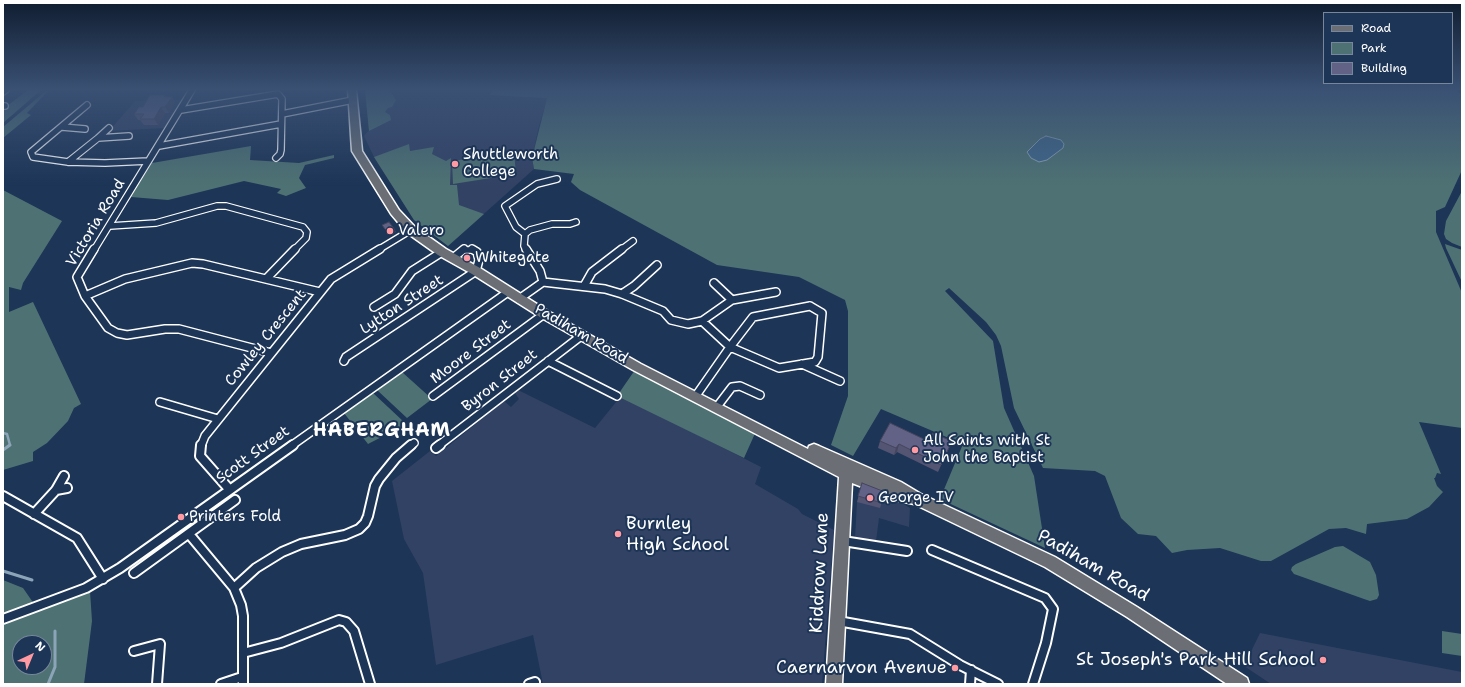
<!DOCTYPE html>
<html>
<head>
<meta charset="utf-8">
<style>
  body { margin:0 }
  #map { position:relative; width:1465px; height:687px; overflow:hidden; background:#1d3557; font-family:"Shantell Sans",sans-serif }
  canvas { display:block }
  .frame { position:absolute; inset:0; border:4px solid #fff; pointer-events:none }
  .legend { position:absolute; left:1323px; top:12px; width:130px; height:72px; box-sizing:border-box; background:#1d3557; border:1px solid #77869a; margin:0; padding:5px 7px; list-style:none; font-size:12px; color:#fff }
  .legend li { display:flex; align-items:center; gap:8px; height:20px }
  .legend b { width:20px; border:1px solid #77869a }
  .north { position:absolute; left:12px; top:635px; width:40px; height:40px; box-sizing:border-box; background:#1d3557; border:1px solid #77869a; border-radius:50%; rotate:44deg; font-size:11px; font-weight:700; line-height:16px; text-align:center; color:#fff }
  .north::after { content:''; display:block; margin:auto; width:14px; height:18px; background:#ff9aa2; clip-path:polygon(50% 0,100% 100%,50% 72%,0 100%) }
</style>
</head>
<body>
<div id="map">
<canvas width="1465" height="687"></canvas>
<div class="frame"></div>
<ul class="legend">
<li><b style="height:5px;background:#6b6f75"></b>Road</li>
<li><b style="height:11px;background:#4e7273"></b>Park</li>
<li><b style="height:11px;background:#626286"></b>Building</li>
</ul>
<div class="north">N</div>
</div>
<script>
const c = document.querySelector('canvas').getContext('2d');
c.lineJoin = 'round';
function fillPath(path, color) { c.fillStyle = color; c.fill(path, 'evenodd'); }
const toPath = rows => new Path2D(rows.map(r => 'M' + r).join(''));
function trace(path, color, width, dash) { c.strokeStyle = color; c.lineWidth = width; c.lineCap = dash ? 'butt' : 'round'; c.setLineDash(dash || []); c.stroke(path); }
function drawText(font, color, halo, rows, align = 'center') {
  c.font = font + ' "Shantell Sans",sans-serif'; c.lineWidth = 4; c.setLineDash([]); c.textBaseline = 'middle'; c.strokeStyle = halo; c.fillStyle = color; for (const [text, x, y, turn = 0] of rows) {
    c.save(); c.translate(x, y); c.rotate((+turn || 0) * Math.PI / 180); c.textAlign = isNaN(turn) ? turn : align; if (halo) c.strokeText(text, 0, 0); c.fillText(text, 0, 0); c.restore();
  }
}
const built = toPath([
  [365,90,550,90,539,126,532,158,534,169,448,246,414,220,374,157,364,136,369,130],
  [183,100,166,128,109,131,135,101],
  [518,390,595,428,621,396,761,467,755,484,798,509,802,514,834,530,822,684,543,684,533,635,436,665,423,573,404,539,392,481,430,451,436,456,504,401,511,407,519,399,515,393],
  [861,487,889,495,910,508,909,527,879,518,876,541,855,538,857,502],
  [1260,633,1462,672,1462,684,1271,684,1244,666]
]);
const green = toPath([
  [28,90,41,90,3,123,3,109],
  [47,90,49,90,27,113,31,115,3,138,3,127],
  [365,90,389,90,396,100,392,107,388,108,385,112,390,115,391,120,369,131],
  [492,90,1456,90,1462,95,1462,170,1445,207,1436,211,1436,232,1462,293,1462,428,1419,422,1441,474,1437,473,1435,478,1434,478,1437,486,1443,492,1429,507,1407,519,1367,524,1366,534,1346,528,1329,529,1271,561,1261,561,1220,548,1187,550,1172,553,1156,536,1138,534,1121,518,1105,476,1095,471,1043,468,1014,408,1001,346,996,335,986,322,949,288,945,291,993,341,1004,408,1034,476,1045,548,940,499,963,444,881,409,853,456,831,445,848,396,848,311,845,300,799,277,717,265,580,190,571,182,574,174,534,169,532,158,547,98,490,95],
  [409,144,410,151,434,147,432,154,446,161,451,158,450,185,457,185,459,205,484,214,448,246,414,220,374,157],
  [251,146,250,160,299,163,334,155,334,158,305,165,299,178,306,188,286,196,277,193,281,189,244,181,168,200,131,197,152,163],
  [514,152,516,174,453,184,452,161],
  [3,190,62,221,23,283,21,290,9,287,9,312,33,302,81,404,74,408,68,421,47,443,33,452,33,461,3,470],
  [1462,191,1462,247,1452,243,1446,239,1444,234,1446,221],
  [1445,244,1462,250,1462,282,1446,248],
  [637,367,757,429,744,458,617,396],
  [402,372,432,399,407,418,377,390],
  [373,393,404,422,401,427,368,444,344,413],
  [1343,546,1370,562,1376,575,1379,595,1377,599,1370,601,1364,599,1294,574,1291,570,1292,567,1296,564,1335,547],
  [3,580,23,588,39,611,90,591,92,621,84,684,3,684],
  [20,643,44,643,44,667,20,667],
  [1442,631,1462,634,1462,656,1442,653]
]);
const water = toPath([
  [1046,136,1061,140,1064,144,1063,148,1047,160,1039,162,1031,158,1027,152,1040,139,1046,136]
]);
const streamFar1 = toPath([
  [3,433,7,434,10,445,8,446]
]);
const stream = toPath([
  [3,450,10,445],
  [3,571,32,580],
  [48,684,55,667,55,631]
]);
const minorFar2 = toPath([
  [3,92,6,90],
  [87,105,31,152,33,157,68,162,105,163,148,161],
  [3,106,5,106],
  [181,110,278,94,282,99,281,150,280,154,276,158],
  [282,114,353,100],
  [62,127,85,129],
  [98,138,109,128],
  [159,146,281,124],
  [68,162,98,138,129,136],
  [110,226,156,223,217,206,226,206,303,227,307,232,306,238,294,250],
  [525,234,516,227,505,206,537,184,557,179],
  [525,234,524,246,527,250],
  [525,234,530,230,552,224,570,224,576,222],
  [94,250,192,90],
  [378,250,411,230],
  [463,250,474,250],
  [621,250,633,241]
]);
const minorFar1 = toPath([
  [94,249,77,277,85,296,108,328,117,333,127,335,165,329,179,329,271,353],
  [526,249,540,271,543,282],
  [453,258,464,249],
  [266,279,295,249],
  [714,283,732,300],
  [584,286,592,272,622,249],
  [622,294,634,286,657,265],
  [85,296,125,279,192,263,203,264,320,292],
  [519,299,543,282,605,289,622,294,663,311,671,320,688,324,702,321,732,300,776,292],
  [810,306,822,313,818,357,815,362,779,368,730,347,753,317,810,306],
  [374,307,395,294,412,271,442,252],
  [702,321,730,347],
  [344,361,346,357,476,271,479,260,477,252,472,249],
  [548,361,617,396],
  [802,364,840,381],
  [433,396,544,314],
  [695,397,730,347],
  [160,402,218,419],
  [716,408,732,387,740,386,760,395],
  [201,446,205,436,331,279,380,249],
  [291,446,508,292],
  [410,446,414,443],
  [438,446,581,336]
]);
const minor = toPath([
  [201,445,200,456,229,489],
  [436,448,440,445],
  [56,490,67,488],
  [3,496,77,538,103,579],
  [34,514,56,490,64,476],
  [189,534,234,588,241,605,243,616,243,684],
  [843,541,907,551],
  [932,550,1045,598,1053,609,1046,643,1033,684],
  [134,573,235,500],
  [234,588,256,568,282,552,301,544,345,535,359,529,365,523,368,516,375,486,379,479,396,458,411,445],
  [3,619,86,588,120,568,293,445],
  [838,621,910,634,960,665,998,684],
  [134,651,160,644,157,684],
  [243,653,281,643,339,620,346,622,354,631,370,684],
  [221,684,242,677],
  [529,684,535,682],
  [970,684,971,670]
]);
const primary = toPath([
  [348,90,356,90,362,151,399,210,415,227,446,249,480,268,548,311,641,364,808,449,809,446,814,444,819,446,901,482,921,494,1055,557,1137,607,1247,678,1249,684,1227,684,1127,617,1045,567,914,504,895,500,852,483,842,684,826,684,839,477,633,370,540,317,472,274,438,255,407,233,391,214,352,151,348,90]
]);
const wall = toPath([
  [165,95,167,97,172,97,175,102,169,113,165,113,158,125,144,125,140,120,138,120,134,114,143,107],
  [880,441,928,441,949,448,938,472,897,452,894,455,878,448],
  [862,483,885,492,880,508,857,502]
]);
const shadedWall = toPath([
  [165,95,169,101,172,97,175,102,169,113,165,107,164,97],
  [161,107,165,113,158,125,154,119],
  [395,230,396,232,389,235,388,233],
  [899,444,897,452,894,455,896,448]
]);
const building = toPath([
  [150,95,165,95,164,97,172,97,165,107,161,107,154,119,140,119,144,114,134,114,139,107,143,107,150,95],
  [389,222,395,230,388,233,382,225,389,222],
  [890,423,928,441,932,433,952,441,941,465,899,444,896,448,880,441,890,423],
  [862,483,885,492,882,503,858,496,862,483]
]);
const markers = [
  [455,164,4,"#ff9aa2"],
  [390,231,4,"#ff9aa2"],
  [467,258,4,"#ff9aa2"],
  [915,450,4,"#ff9aa2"],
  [870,498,4,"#ff9aa2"],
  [181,517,4,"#ff9aa2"],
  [618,534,4,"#ff9aa2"],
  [1323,660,4,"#ff9aa2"],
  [955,668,4,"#ff9aa2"]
];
const poiNames = [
  ["Shuttleworth",463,155],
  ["College",463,172],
  ["Valero",398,231],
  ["Whitegate",475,258],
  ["All Saints with St",923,441],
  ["John the Baptist",923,458],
  ["George IV",878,498],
  ["Printers Fold",189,517]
];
const streetNames = [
  ["Victoria Road",96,223,-59],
  ["Lytton Street",402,305,-33],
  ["Padiham Road",581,334,30],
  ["Cowley Crescent",266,338,-51],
  ["Moore Street",471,352,-37],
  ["Byron Street",500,381,-38],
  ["Scott Street",253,455,-36]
];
const nearPoinames = [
  ["Burnley",626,524,"left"],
  ["High School",626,545,"left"],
  ["St Joseph's Park Hill School",1315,660],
  ["Caernarvon Avenue",947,668]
];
const nearStreetnames = [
  ["Padiham Road",1093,566,30],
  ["Kiddrow Lane",820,573,-87]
];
const districtNames = [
  ["HABERGHAM",382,431]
];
fillPath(built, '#324265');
fillPath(green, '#4e7273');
fillPath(water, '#406788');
trace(water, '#8ca4b8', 1);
trace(streamFar1, '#8ca4b8', 2.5);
trace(stream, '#8ca4b8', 3);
trace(minorFar2, '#fff', 8);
trace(minorFar1, '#fff', 10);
trace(minor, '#fff', 12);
trace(primary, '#fff', 3);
trace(minorFar2, '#1d3557', 5.5);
trace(minorFar1, '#1d3557', 7);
trace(minor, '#1d3557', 8);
fillPath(primary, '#6b6f75');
fillPath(wall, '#545473');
fillPath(shadedWall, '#45455e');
fillPath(building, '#626286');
trace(building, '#45455e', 1);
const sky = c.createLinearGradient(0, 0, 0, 186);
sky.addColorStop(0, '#101d30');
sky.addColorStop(0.48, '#3a5174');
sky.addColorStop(1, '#3a517400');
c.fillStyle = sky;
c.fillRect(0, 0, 1465, 186);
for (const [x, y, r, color] of markers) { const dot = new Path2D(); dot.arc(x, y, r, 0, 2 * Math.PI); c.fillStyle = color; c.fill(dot); trace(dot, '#1d3557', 1.5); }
drawText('15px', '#fff', '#1d3557', poiNames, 'left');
drawText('15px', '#fff', '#1d3557', streetNames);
drawText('18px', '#fff', '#1d3557', nearPoinames, 'right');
drawText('18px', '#fff', '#1d3557', nearStreetnames);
c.letterSpacing = '1px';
drawText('bold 19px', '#fff', '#1d3557', districtNames);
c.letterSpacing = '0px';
</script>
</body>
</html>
